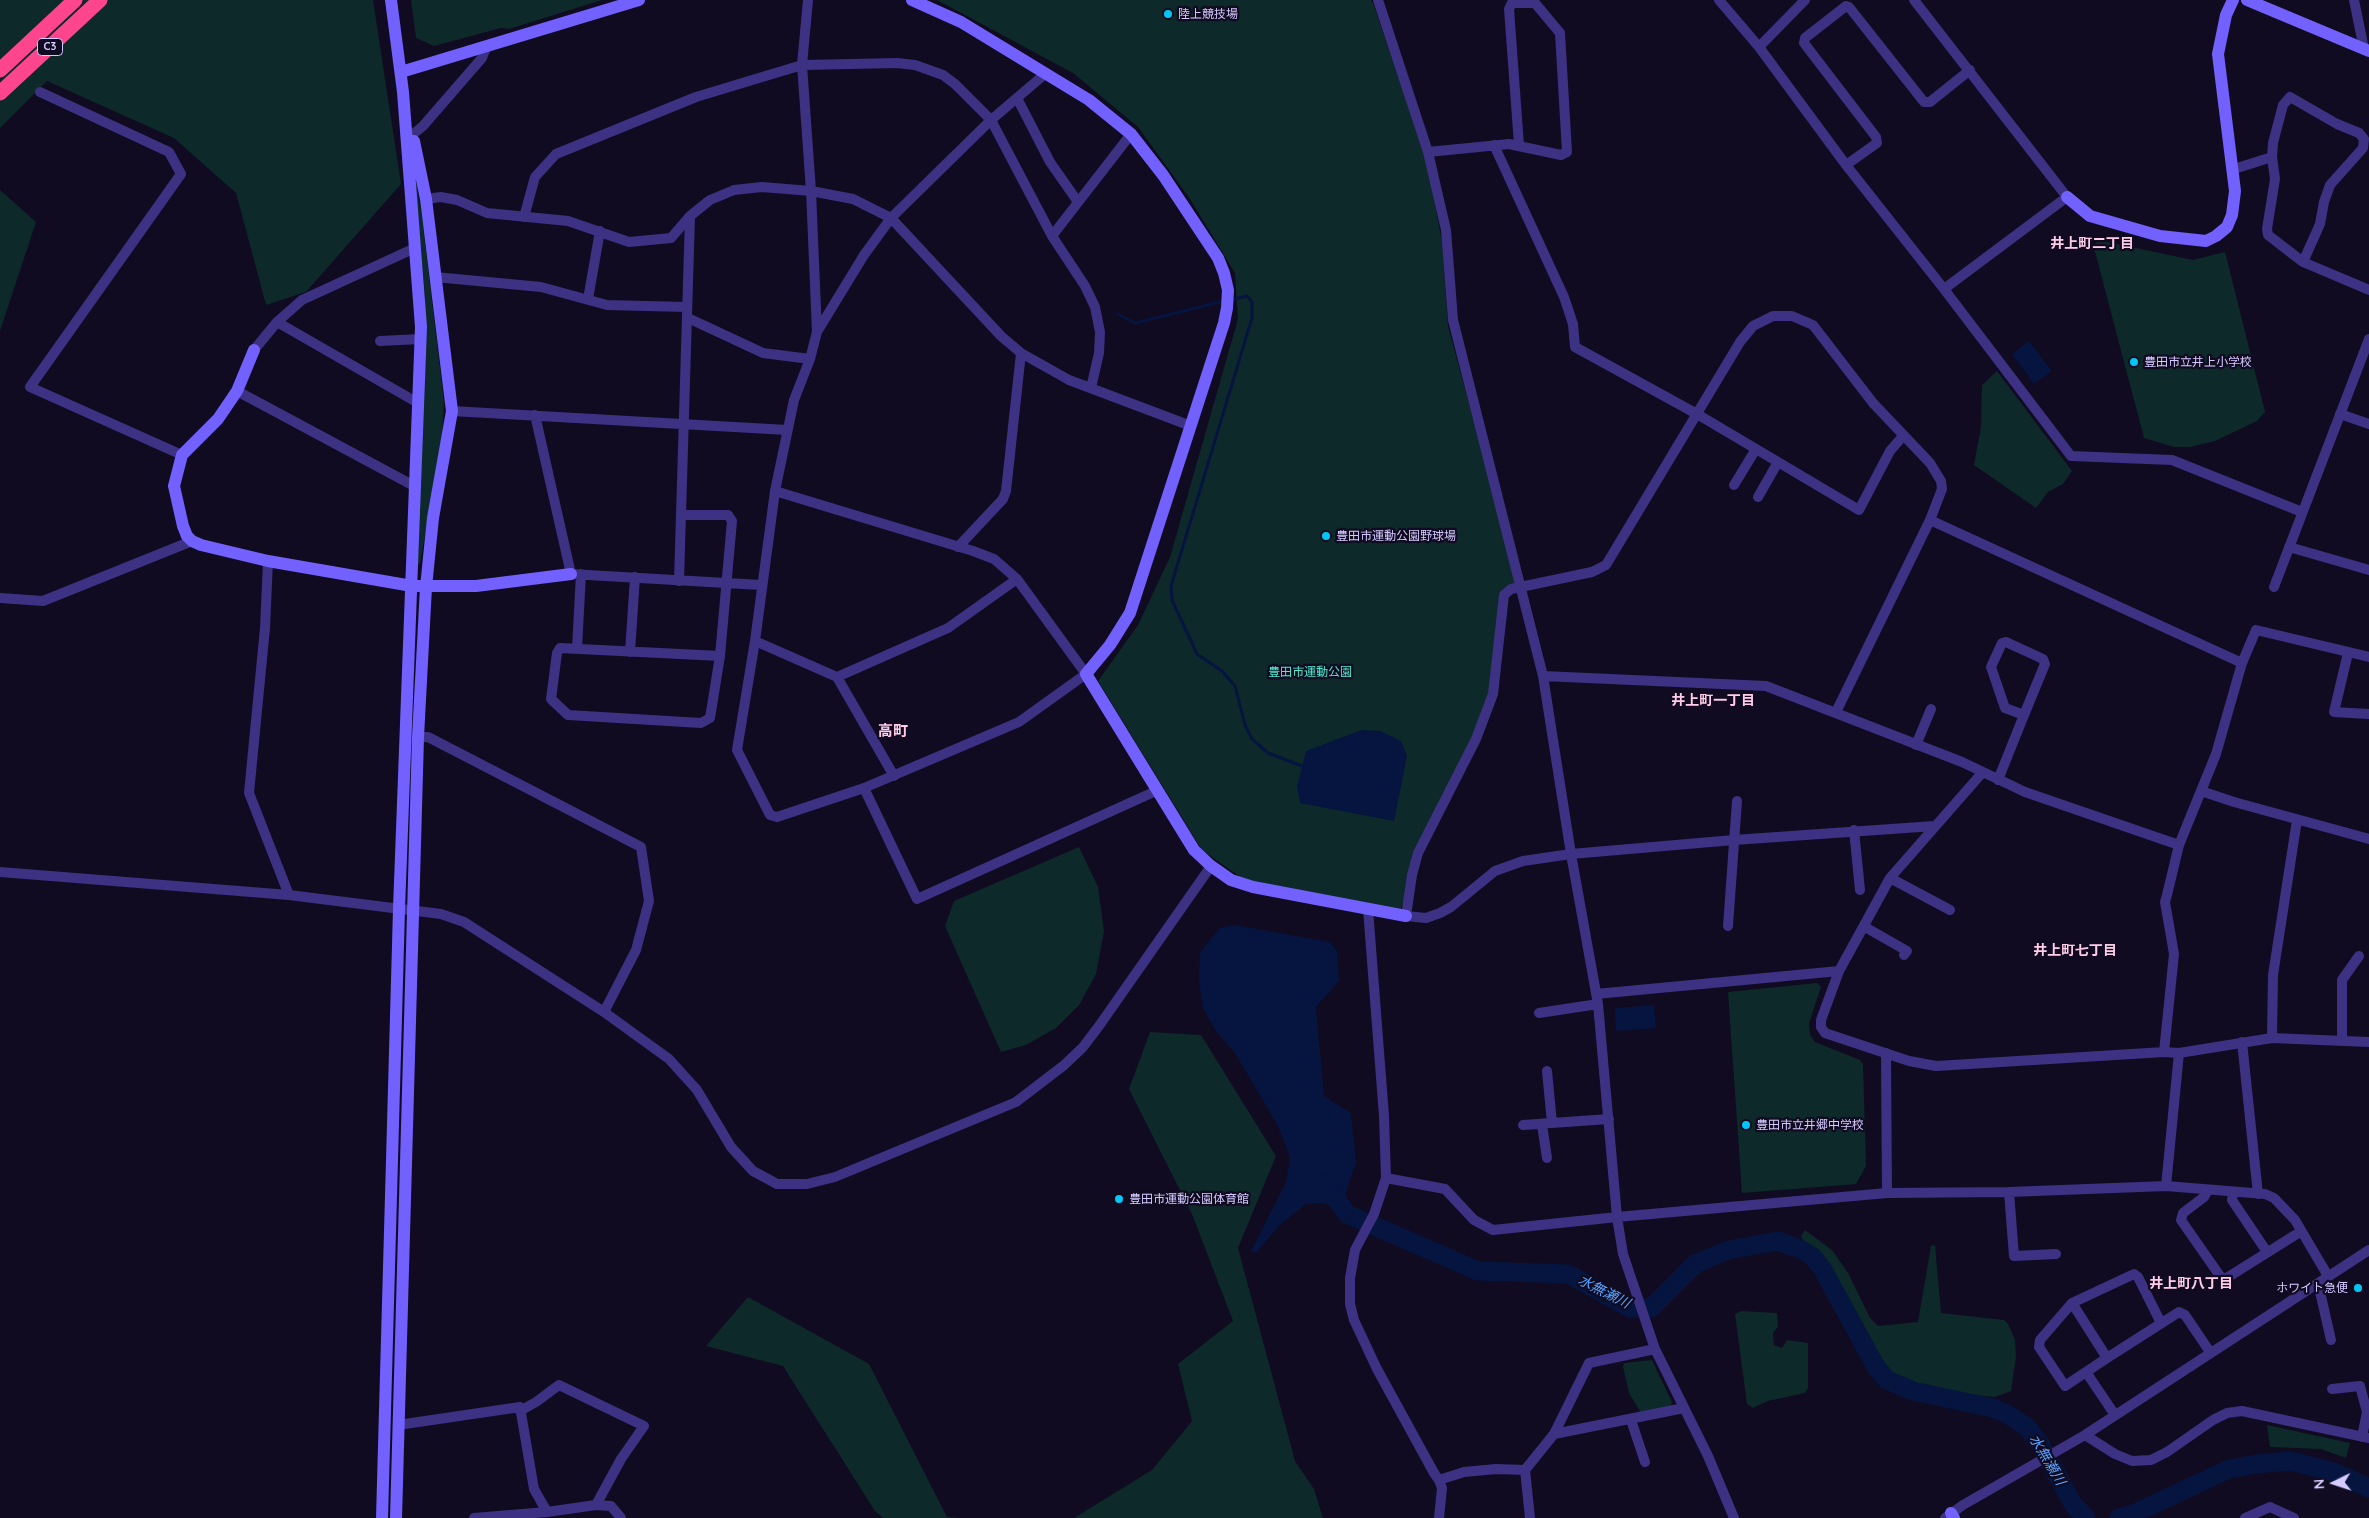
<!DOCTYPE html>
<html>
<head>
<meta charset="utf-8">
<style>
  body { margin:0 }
  #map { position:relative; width:2369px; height:1518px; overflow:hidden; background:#100b20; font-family:Quicksand,sans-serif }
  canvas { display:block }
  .north { position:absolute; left:2309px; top:1458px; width:50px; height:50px; -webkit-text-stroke:4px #100b20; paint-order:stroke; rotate:266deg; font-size:14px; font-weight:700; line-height:20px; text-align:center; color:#d4caff }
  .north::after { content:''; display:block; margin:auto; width:18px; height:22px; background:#d4caff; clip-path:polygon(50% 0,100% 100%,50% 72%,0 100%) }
</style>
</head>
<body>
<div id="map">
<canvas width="2369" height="1518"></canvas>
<div class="north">N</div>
</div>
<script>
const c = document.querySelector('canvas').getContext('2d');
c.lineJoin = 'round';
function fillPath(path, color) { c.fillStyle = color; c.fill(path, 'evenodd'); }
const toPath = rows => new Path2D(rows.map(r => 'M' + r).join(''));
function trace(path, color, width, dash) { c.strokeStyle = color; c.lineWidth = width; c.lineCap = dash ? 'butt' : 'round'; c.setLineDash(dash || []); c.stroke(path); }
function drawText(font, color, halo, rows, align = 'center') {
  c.font = font + ' Quicksand,"Noto Sans JP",sans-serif'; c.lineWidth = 4.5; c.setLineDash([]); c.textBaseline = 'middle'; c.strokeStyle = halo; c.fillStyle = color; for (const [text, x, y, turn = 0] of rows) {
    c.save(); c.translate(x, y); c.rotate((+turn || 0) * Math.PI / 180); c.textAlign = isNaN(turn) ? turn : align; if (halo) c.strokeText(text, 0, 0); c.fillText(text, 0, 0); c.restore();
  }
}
const green = toPath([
  [0,0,373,0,401,184,306,292,266,305,236,193,174,138,47,81,0,128],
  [411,0,602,0,509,29,501,28,434,46,416,38],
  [937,0,1371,0,1373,3,1426,156,1442,242,1448,326,1517,582,1504,589,1488,702,1423,848,1400,911,1243,879,1202,850,1098,681,1138,625,1170,557,1238,319,1235,273,1190,199,1138,127,1073,73],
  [412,156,422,218,444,402,442,437,420,564,416,564,424,383,425,295],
  [0,190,36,222,0,331],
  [2098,240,2193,260,2225,252,2265,412,2257,421,2215,441,2190,447,2174,447,2144,438,2094,248],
  [1997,371,2072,471,2063,484,2048,492,2036,508,1974,465,1981,427,1982,385],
  [1079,847,1098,887,1104,931,1096,974,1079,1005,1056,1028,1026,1045,1001,1052,945,926,954,901],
  [1817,983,1821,987,1809,1023,1810,1035,1815,1042,1860,1060,1863,1064,1866,1166,1856,1184,1742,1193,1728,992],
  [1150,1032,1201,1035,1276,1156,1238,1248,1295,1461,1314,1489,1323,1518,1074,1518,1152,1470,1192,1421,1178,1364,1233,1321,1192,1214,1129,1089],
  [1805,1230,1832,1250,1848,1273,1870,1318,1878,1326,1918,1322,1931,1246,1935,1245,1941,1313,2004,1320,2008,1324,2015,1340,2016,1357,2011,1391,1995,1397,1958,1394,1895,1381,1880,1366,1826,1267,1805,1246,1801,1236],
  [748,1297,869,1364,947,1517,960,1518,883,1518,875,1511,783,1366,706,1346],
  [1741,1311,1777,1313,1778,1327,1773,1333,1774,1345,1782,1348,1787,1340,1808,1343,1808,1388,1805,1393,1768,1401,1753,1408,1747,1404,1735,1314],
  [1652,1360,1672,1402,1670,1408,1641,1413,1629,1393,1623,1367,1624,1363],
  [2267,1425,2350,1443,2346,1458,2321,1449,2270,1447]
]);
const water = toPath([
  [2029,341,2052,371,2034,384,2012,354],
  [1362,730,1380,731,1401,741,1407,756,1394,821,1300,803,1297,786,1306,751],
  [1235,925,1330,942,1337,950,1339,981,1316,1007,1324,1096,1351,1113,1356,1163,1344,1198,1334,1208,1323,1203,1306,1204,1280,1225,1256,1253,1251,1251,1286,1182,1290,1157,1278,1126,1235,1053,1215,1030,1203,1008,1199,982,1200,952,1220,928],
  [1654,1005,1656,1028,1616,1031,1615,1008]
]);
const stream = toPath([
  [1231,300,1247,296,1252,302,1252,318,1171,586,1172,600,1197,654,1222,671,1235,686,1245,725,1252,739,1268,753,1302,766],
  [1118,314,1135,323,1224,301]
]);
const river = toPath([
  [1326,1183,1347,1214,1478,1271,1568,1274,1630,1308,1651,1308,1695,1264,1728,1250,1778,1241,1800,1249,1813,1257,1823,1270,1876,1367,1887,1380,1913,1391,1993,1408,2007,1414,2027,1427,2040,1444,2073,1504,2086,1518],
  [2119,1518,2133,1514,2229,1469,2256,1464,2291,1461,2334,1472,2369,1488]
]);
const street = toPath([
  [1378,0,1428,152,1446,230,1453,320,1543,676,1571,854,1598,1004,1617,1217,1623,1254,1655,1349,1708,1456,1734,1518],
  [1719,0,1759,47,1846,165,1944,289,2071,456,2172,460,2302,512],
  [1914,0,2067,197,1944,289],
  [2354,0,2364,49],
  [1759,47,1805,0],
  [40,92,169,152,181,174,30,387,182,455],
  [1017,98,1050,162,1078,202],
  [412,135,423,126,482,58,486,48],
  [1494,145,1564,297,1573,324,1575,347,1697,414,1859,510,1890,451,1903,436],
  [1428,152,1509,144,1561,155,1567,152,1560,33,1535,3,1512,3,1509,9,1519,145],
  [1846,165,1877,143,1876,137,1804,43,1805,38,1846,6,1849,7,1924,102,1930,102,1970,70],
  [2234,169,2272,157],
  [426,199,441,197,457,200,487,213,568,221,629,242,671,238,690,216,710,200,734,190,762,187,811,191,853,199,891,218,1001,336,1021,353,1069,380,1191,426],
  [524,217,535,177,556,154,696,97,802,65,897,63,915,65,943,75,955,84,991,120,1052,236,1085,286,1095,307,1100,332,1099,353,1091,388],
  [1052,236,1131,134],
  [2303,262,2320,224,2324,202,2330,185,2363,148,2364,139,2359,133,2337,124,2290,97,2283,105,2273,143,2272,157,2275,179,2267,229,2268,235,2303,262,2369,290],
  [435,277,541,287,607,305,686,307],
  [588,299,600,231],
  [688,318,763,353,810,359],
  [277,322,418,403],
  [817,332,864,255,891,218,991,120,1045,74],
  [380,341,420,339],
  [254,350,277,322,302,300,415,248],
  [237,391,416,487],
  [452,411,787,430],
  [2340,414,2369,424],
  [535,415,571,574,761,585],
  [1734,485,1756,449],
  [775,491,973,551,994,559,1017,579,1086,674,1019,722,864,788,777,817,770,815,737,750,755,641,775,491,794,400,810,359,817,332,811,191,802,65,808,0],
  [1758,497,1778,462],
  [681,515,728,515,732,521,720,656,710,718,701,723,568,715,551,699,557,653,560,648,720,656],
  [1930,520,2242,663],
  [958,547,1003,499,1006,491,1021,353],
  [2289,547,2369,570],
  [268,561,265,628,249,793,289,895],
  [679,581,690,216],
  [2274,587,2369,339],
  [0,598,43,601,192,541],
  [755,641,837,677,894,776],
  [2006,642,2043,659,2045,664,2024,715,2005,708,1991,667,2002,643,2006,642],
  [577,648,581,574],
  [630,652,635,577],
  [2348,653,2334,712,2369,714],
  [1543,676,1766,686,1962,762,2025,792,2179,845],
  [837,677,948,628,1017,579],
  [1836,712,1930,520,1942,489,1941,481,1930,463,1873,403,1813,325,1792,316,1773,316,1753,326,1740,342,1606,565,1592,572,1511,589,1504,595,1493,694,1476,739,1418,853,1412,875,1406,916,1426,918,1440,913,1451,907,1495,871,1523,861,1571,854,1734,840,1934,826],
  [418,737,428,737,641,847,649,901,636,950,604,1012],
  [1916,745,1931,709],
  [1982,773,1890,878,1839,971,1821,1020,1821,1027,1825,1033,1909,1061,1936,1066,2164,1052,2179,1053,2272,1038,2369,1042],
  [1998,780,2024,715],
  [864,788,917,899,1156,791],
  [2201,791,2234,802,2369,839],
  [1854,830,1860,890],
  [0,872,289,895,441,914,464,922,604,1012,669,1059,697,1090,731,1147,753,1171,777,1184,807,1184,835,1177,1016,1102,1063,1066,1083,1047,1099,1026,1211,866],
  [1890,878,1950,910],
  [1368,909,1384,1116,1386,1178,1374,1214,1355,1250,1350,1278,1350,1304,1354,1320,1377,1369,1434,1473,1439,1480,1442,1488,1439,1518],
  [1728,926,1737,801],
  [1865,927,1907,951,1904,955],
  [1596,994,1839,971],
  [1539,1013,1598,1004],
  [2272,1038,2273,975,2297,820],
  [2342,1040,2342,980,2359,956],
  [2242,1042,2258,1194],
  [2164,1052,2174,954,2165,902,2167,895,2179,845,2216,754,2242,663,2256,630,2369,657],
  [1886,1053,1887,1193],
  [1547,1071,1552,1123],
  [1523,1125,1609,1119],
  [1542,1125,1547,1158],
  [1386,1178,1445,1189,1474,1220,1493,1230,1617,1217,1887,1193,2009,1192,2166,1186,2265,1194,2274,1198,2295,1220,2328,1276],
  [2166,1186,2179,1053],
  [2208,1190,2204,1197,2183,1213,2181,1220,2220,1276,2225,1279,2300,1232],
  [2009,1192,2014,1256,2056,1254],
  [2233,1192,2232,1200,2267,1252],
  [2318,1283,2331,1340],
  [2072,1303,2107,1358],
  [2086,1372,2065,1386,2039,1347,2040,1340,2072,1303,2134,1274,2138,1277,2161,1323],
  [2332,1389,2360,1386,2367,1412,2362,1437],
  [520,1411,536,1402,559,1385,644,1426,621,1459,596,1505],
  [2115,1415,2086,1372,2107,1358,2179,1312,2185,1315,2210,1352],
  [1631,1420,1645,1462],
  [398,1425,520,1407,534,1489,547,1512],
  [1554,1434,1589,1363,1655,1349],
  [2085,1435,2115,1454,2132,1461,2151,1460,2167,1452,2213,1420,2227,1413,2242,1411,2369,1438],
  [1525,1470,1530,1518],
  [1439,1480,1464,1472,1496,1469,1525,1470,1554,1434,1684,1408],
  [474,1518,547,1512,596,1505,611,1506,621,1518],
  [1945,1518,1963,1505,2085,1435,2369,1250],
  [2245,1518,2270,1507,2294,1518]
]);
const secondary = toPath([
  [912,0,961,22,1089,100,1131,134,1163,175,1218,258,1224,273,1228,290,1227,308,1224,323,1130,613,1110,645,1086,674,1194,850,1211,866,1231,880,1253,887,1406,916],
  [2247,0,2369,51],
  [401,72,639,0],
  [2067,197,2090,216,2160,236,2206,241,2216,236,2227,227,2232,215,2235,191,2218,54,2226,15,2233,0],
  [254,350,237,391,218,419,182,455,174,486,183,526,187,536,192,541,201,545,268,561,412,586,476,586,571,574],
  [1951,1513,1954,1518],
  [382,1518,399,909,421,327,403,92,391,0],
  [396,1518,418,737,426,587,433,518,452,411,426,199,414,141]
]);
const highway = toPath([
  [0,70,75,0],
  [0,93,100,0]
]);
const markers = [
  [1168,14,5,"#00c7f5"],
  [2134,362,5,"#00c7f5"],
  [1326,536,5,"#00c7f5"],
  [1746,1125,5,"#00c7f5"],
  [1119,1199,5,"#00c7f5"],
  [2358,1288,5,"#00c7f5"]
];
const shields = [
  [50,47,25]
];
const shieldNames = [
  ["C3",50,47]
];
const poiNames = [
  ["陸上競技場",1178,14],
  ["豊田市立井上小学校",2144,362],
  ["豊田市運動公園野球場",1336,536],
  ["豊田市立井郷中学校",1756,1125],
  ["豊田市運動公園体育館",1129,1199],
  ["ホワイト急便",2348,1288,"right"]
];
const parkNames = [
  ["豊田市運動公園",1310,672]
];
const neighbourhoodNames = [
  ["井上町二丁目",2092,244],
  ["井上町一丁目",1713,701],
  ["井上町七丁目",2075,951],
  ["井上町八丁目",2191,1284]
];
const waterNames = [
  ["水無瀬川",1604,1292,27],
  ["水無瀬川",2047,1460,59]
];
const quarterNames = [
  ["高町",893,731]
];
fillPath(green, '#0d292a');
fillPath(water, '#05153f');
trace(stream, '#05153f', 3);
trace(river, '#05153f', 19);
trace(street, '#3c3183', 10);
trace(secondary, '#7261ff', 12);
trace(highway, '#ff458e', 15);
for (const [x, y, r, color] of markers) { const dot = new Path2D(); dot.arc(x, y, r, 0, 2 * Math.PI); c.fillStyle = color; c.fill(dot); trace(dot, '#100b20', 2); }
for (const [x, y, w] of shields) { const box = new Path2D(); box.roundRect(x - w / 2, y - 8.5, w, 17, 4); c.fillStyle = '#100b20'; c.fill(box); trace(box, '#d4caff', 1); }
drawText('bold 11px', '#d4caff', null, shieldNames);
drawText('12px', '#d4caff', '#100b20', poiNames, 'left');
drawText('12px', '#4ce9cf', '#100b20', parkNames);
drawText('bold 14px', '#ffcce8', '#100b20', neighbourhoodNames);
drawText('italic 14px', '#58a3ff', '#100b20', waterNames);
drawText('bold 15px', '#ffcce8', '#100b20', quarterNames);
</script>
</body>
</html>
